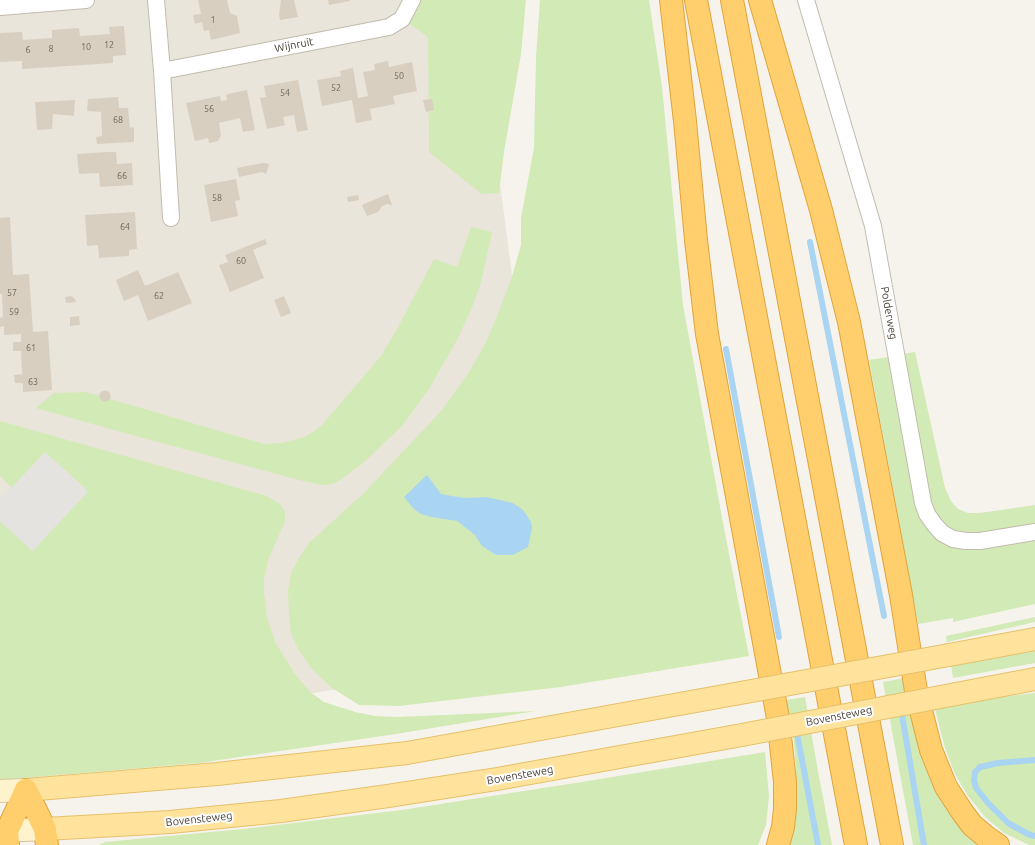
<!DOCTYPE html>
<html>
<head>
<meta charset="utf-8">
<style>
  body { margin:0 }
  canvas { display:block; background:#f6f3ec }
</style>
</head>
<body>
<canvas width="1035" height="845"></canvas>
<script>
const c = document.querySelector('canvas').getContext('2d');
c.lineJoin = 'round';
function fillPath(path, color) { c.fillStyle = color; c.fill(path, 'evenodd'); }
const toPath = rows => new Path2D(rows.map(r => 'M' + r).join(''));
function trace(path, color, width, dash) { c.strokeStyle = color; c.lineWidth = width; c.lineCap = dash ? 'butt' : 'round'; c.setLineDash(dash || []); c.stroke(path); }
function drawText(font, color, halo, rows, align = 'center') {
  c.font = font + ' Ubuntu,sans-serif'; c.lineWidth = 4; c.setLineDash([]); c.textBaseline = 'middle'; c.strokeStyle = halo; c.fillStyle = color; for (const [text, x, y, turn = 0] of rows) {
    c.save(); c.translate(x, y); c.rotate((+turn || 0) * Math.PI / 180); c.textAlign = isNaN(turn) ? turn : align; if (halo) c.strokeText(text, 0, 0); c.fillText(text, 0, 0); c.restore();
  }
}
const residential = toPath([
  [0,0,476,0,561,650,0,748]
]);
const green = toPath([
  [414,0,526,0,521,54,504,152,499,193,482,194,429,152,428,37,407,22],
  [540,0,649,0,662,87,683,305,723,523,749,656,561,687,399,706,359,705,332,688,311,668,298,649,291,633,289,613,288,591,291,573,299,558,309,543,364,493,443,409,469,372,483,348,493,326,511,280,521,245,521,218,534,148,536,57],
  [427,475,441,494,464,498,486,497,482,546,475,535,457,521,431,517],
  [471,227,492,232,481,282,473,305,458,338,429,389,402,426,364,462,342,479,335,483,326,485,317,484,295,479,110,429,36,408,54,393,86,392,264,444,282,443,305,437,313,432,323,424,381,356,396,331,434,259,457,267],
  [915,352,945,488,951,501,958,509,968,513,980,513,1035,505,1035,527,983,536,952,532,942,524,929,503,903,354],
  [889,357,917,503,956,547,969,549,1035,539,1035,604,953,622,953,618,918,624,869,360],
  [0,421,267,496,280,504,285,512,285,521,268,560,264,578,264,593,267,618,276,644,295,674,310,692,324,702,355,712,375,716,398,717,536,711,396,734,199,763,0,780,0,521,33,551,87,490,53,459,19,495,0,476],
  [1035,617,1035,622,947,642,946,636],
  [1035,649,1035,663,953,678,951,665],
  [904,678,985,845,913,845,883,682],
  [1035,693,1035,845,1029,845,1004,833,985,817,968,796,955,774,945,748,935,709,982,699],
  [805,697,818,771,832,845,786,845,793,813,796,769,793,731,786,700],
  [765,752,769,797,766,825,758,845,99,845,105,842,243,829,402,810,588,781]
]);
const parking = toPath([
  [45,452,88,492,32,551,0,521,0,500]
]);
const water = toPath([
  [427,475,441,494,464,498,486,497,513,503,523,510,531,522,532,528,528,547,513,555,496,555,482,546,475,535,457,521,431,517,421,514,413,508,404,497]
]);
const stream = toPath([
  [810,242,884,616],
  [726,349,779,637],
  [901,709,924,845],
  [796,728,818,845],
  [1035,760,998,763,980,767,975,772,974,780,976,788,988,803,1008,823,1028,834,1035,836]
]);
const building = toPath([
  [198,0,227,0,230,13,237,16,240,33,211,40,209,30,204,31,202,22,195,24,193,15,201,14],
  [281,0,294,0,298,17,280,20,279,15],
  [328,0,350,0,350,1,329,5],
  [124,26,126,55,113,56,113,63,22,69,22,61,0,62,0,33,22,32,23,40,52,38,52,30,79,28,80,36,110,34,109,27],
  [388,61,389,67,412,62,417,91,393,96,395,104,370,109,372,120,356,123,352,100,322,106,317,80,341,76,340,71,353,68,358,98,368,96,363,72,375,70,374,64],
  [298,80,308,130,297,132,294,115,283,117,285,125,267,129,260,98,266,97,264,86],
  [247,90,255,130,243,132,240,118,219,123,221,135,218,141,209,143,208,138,195,141,186,103,220,96,221,101,227,100,226,95,228,94],
  [118,97,119,108,128,108,130,128,134,127,134,142,97,144,96,137,102,136,101,112,87,111,88,99],
  [432,99,434,110,426,112,423,100],
  [75,100,74,116,53,114,52,129,37,130,35,102],
  [107,152,116,152,117,164,132,163,133,185,100,187,99,173,79,174,77,154],
  [263,163,269,164,266,174,262,172,239,177,237,168],
  [236,179,240,200,235,201,238,216,211,222,204,185],
  [388,194,392,205,387,204,382,206,378,212,367,216,362,205],
  [358,195,359,200,348,202,347,197],
  [135,212,137,249,129,250,129,256,99,258,98,245,87,246,85,215],
  [10,217,13,275,29,274,33,332,48,331,52,390,23,392,23,383,15,383,14,375,22,374,21,351,13,351,13,342,21,342,21,334,4,335,4,326,0,327,0,318,3,317,2,294,0,294,0,218],
  [265,239,267,244,253,250,264,278,230,292,219,265,228,262,225,255],
  [138,270,145,286,178,272,192,303,148,321,138,295,124,301,116,280],
  [71,296,75,299,76,302,66,303,65,297],
  [284,296,291,313,281,317,274,300],
  [79,316,80,325,70,326,70,317],
  '99.5 396a5.5 5.5 0 1 1 11 0a5.5 5.5 0 1 1-11 0Z'
]);
const street = toPath([
  [156,0,162,71,389,27,402,19,412,0],
  [806,0,873,226,923,503,927,514,934,524,942,533,953,539,966,541,980,541,1035,532],
  [0,7,86,0],
  [162,71,171,218]
]);
const secondary = toPath([
  [0,791,26,790],
  [0,831,45,829]
]);
const primary = toPath([
  [949,655,1035,639],
  [956,694,1035,679],
  [26,790,217,774,407,753,735,694],
  [45,829,170,822,281,811,388,796,497,779,742,735]
]);
const highway = toPath([
  [671,0,685,121,696,240,707,334,778,718,785,782,785,809,783,827,778,845],
  [696,0,856,845],
  [732,0,892,845],
  [760,0,821,210,849,322,901,595,916,691,931,750,946,787,963,813,972,825,985,836,998,845],
  [26,790,45,829,47,845],
  [8,845,7,831,26,790]
]);
const primaryBridge = toPath([
  [735,694,949,655],
  [742,735,956,694]
]);
const numberNames = [
  ["1",213,20],
  ["12",109,45],
  ["10",86,47],
  ["8",51,49],
  ["6",28,50],
  ["50",399,76],
  ["52",336,88],
  ["54",285,93],
  ["56",209,109],
  ["68",118,120],
  ["66",122,176],
  ["58",217,198],
  ["64",125,227],
  ["60",241,261],
  ["57",12,293],
  ["62",159,296],
  ["59",14,312],
  ["61",31,348],
  ["63",33,382]
];
const streetNames = [
  ["Wijnruit",294,45,-11],
  ["Polderweg",889,313,80],
  ["Bovensteweg",839,716,-11],
  ["Bovensteweg",520,775,-10],
  ["Bovensteweg",199,819,-6]
];
fillPath(residential, '#eae5da');
fillPath(green, '#d2eab5');
fillPath(parking, '#e5e3e0');
fillPath(water, '#a9d4f2');
trace(stream, '#a9d4f2', 6);
fillPath(building, '#d8cfc1');
trace(street, '#c2bbae', 18);
trace(secondary, '#d6c79b', 24);
trace(primary, '#e6c16a', 24);
trace(highway, '#e0a43c', 24);
trace(street, '#fff', 16);
trace(secondary, '#fff3cd', 22);
trace(primary, '#ffe39c', 22);
trace(highway, '#ffcf6e', 22);
trace(primaryBridge, '#e6c16a', 24, []);
trace(primaryBridge, '#ffe39c', 22);
drawText('9px', '#6e675b', null, numberNames);
drawText('11px', '#4b4439', '#fff', streetNames);
</script>
</body>
</html>
